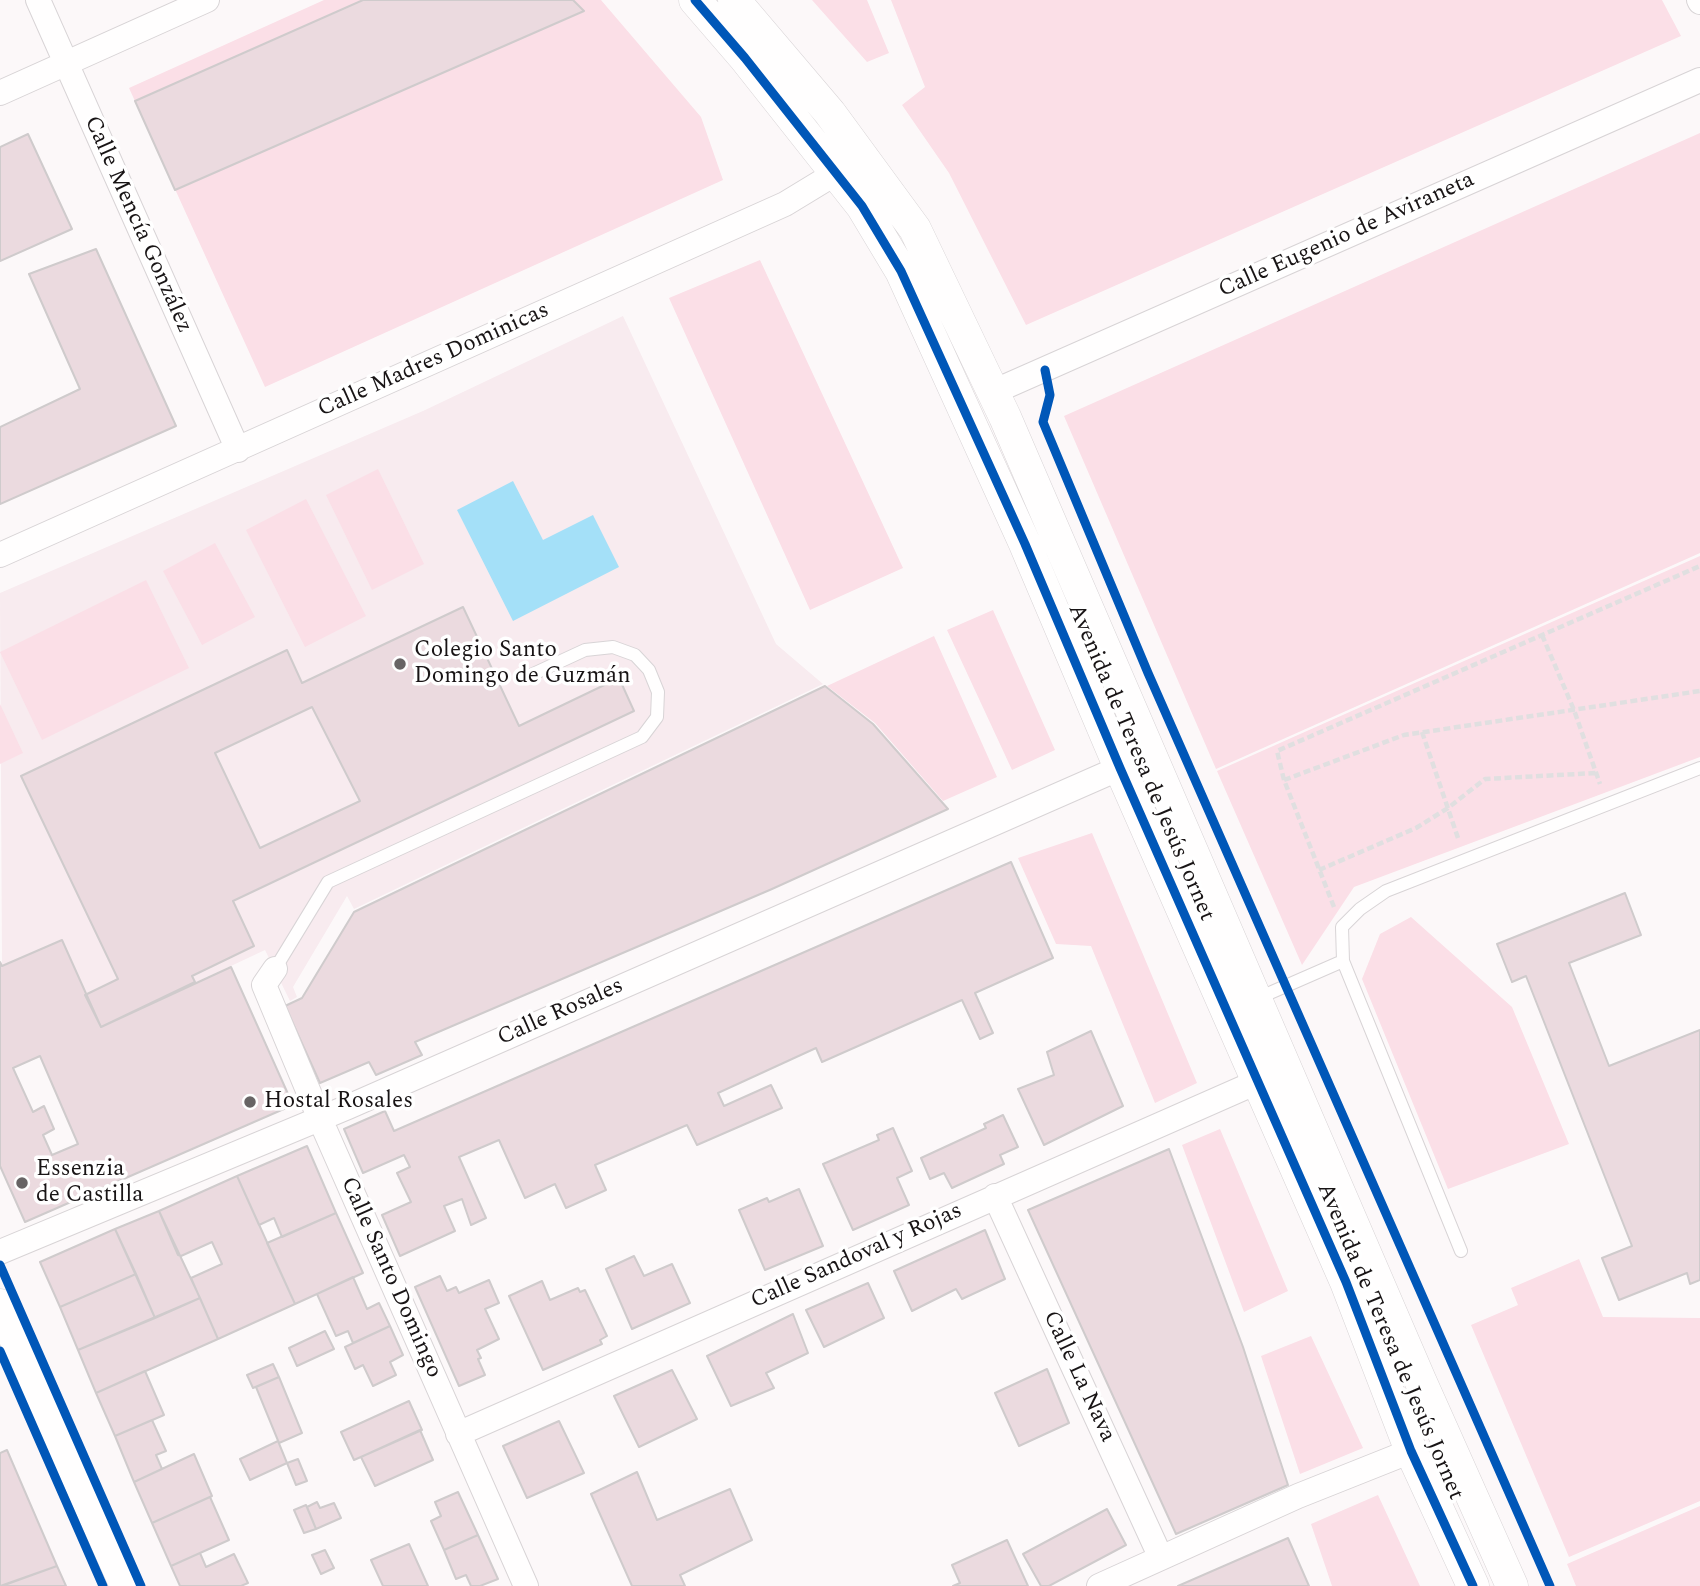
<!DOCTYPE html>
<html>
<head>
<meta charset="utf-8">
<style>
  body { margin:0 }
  canvas { display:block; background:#fcf8f9 }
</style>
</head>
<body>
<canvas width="1700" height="1586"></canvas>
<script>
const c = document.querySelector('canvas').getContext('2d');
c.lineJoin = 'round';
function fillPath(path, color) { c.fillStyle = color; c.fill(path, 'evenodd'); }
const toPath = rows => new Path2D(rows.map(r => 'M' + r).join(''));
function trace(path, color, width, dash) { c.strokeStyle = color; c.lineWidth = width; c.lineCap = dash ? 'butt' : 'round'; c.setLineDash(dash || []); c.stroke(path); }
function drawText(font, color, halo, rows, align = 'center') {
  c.font = font + ' Spectral,serif'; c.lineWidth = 7; c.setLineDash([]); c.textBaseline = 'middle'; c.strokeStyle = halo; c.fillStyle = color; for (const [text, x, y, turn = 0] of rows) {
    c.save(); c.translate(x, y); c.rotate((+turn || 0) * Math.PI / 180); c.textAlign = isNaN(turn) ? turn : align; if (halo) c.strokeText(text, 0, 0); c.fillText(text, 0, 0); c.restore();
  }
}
const built = toPath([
  [623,316,776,644,823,684,354,909,347,896,293,987,297,997,290,1001,265,950,101,1027,62,940,2,966,0,593,423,411]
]);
const green = toPath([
  [324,0,601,0,701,117,723,180,265,387,129,88],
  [812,0,867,0,889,53,867,62],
  [891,0,1662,0,1681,36,1026,325,949,173,902,105,925,87],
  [1700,133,1700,553,1216,769,1064,416],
  [760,260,903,568,810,610,669,298],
  [378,469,424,564,372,590,326,495],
  [306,499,366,616,305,647,246,530],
  [215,543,255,617,202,645,163,571],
  [1700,556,1700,757,1354,887,1302,965,1217,771],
  [146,580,189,668,42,740,0,652],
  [993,610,1055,750,1012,770,947,630],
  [934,636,997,777,943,801,875,723,827,686],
  [0,704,23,753,0,764],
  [1092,833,1197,1083,1155,1103,1091,946,1056,944,1018,858],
  [1411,917,1512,1007,1569,1144,1448,1189,1362,979,1380,934],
  [1220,1129,1288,1291,1244,1312,1182,1145],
  [1579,1259,1603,1317,1700,1318,1700,1501,1569,1557,1471,1325,1518,1305,1511,1288],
  [1311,1336,1363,1448,1300,1474,1261,1356],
  [1378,1495,1420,1586,1332,1586,1311,1524],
  [1700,1506,1700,1586,1576,1586,1567,1564]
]);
const water = toPath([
  [513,481,543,540,593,515,619,567,513,621,457,510]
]);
const building = toPath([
  [363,0,573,0,584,11,175,190,135,101,363,0],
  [28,134,72,229,0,261,0,147,28,134],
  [96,249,176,426,0,504,0,427,80,389,29,274,96,249],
  [463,607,519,726,619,678,634,711,233,901,254,946,192,976,195,982,101,1027,85,995,118,979,21,776,287,650,302,683,463,607],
  [312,707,360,801,260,848,215,753,312,707],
  [825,686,873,724,948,809,772,889,415,1042,422,1055,376,1075,369,1062,320,1083,285,1006,302,998,354,912,825,686],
  [1011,862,1053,958,975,993,993,1033,980,1039,962,1000,822,1062,816,1048,718,1093,724,1106,771,1085,782,1108,697,1145,687,1125,595,1165,606,1190,566,1208,555,1184,525,1198,499,1140,459,1157,486,1218,471,1225,462,1199,444,1206,455,1231,400,1256,382,1215,411,1202,397,1173,410,1167,404,1155,363,1173,344,1129,385,1111,394,1131,1011,862],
  [1625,893,1641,935,1569,963,1609,1066,1700,1030,1700,1280,1690,1284,1687,1273,1619,1300,1602,1258,1632,1246,1526,976,1512,982,1497,944,1625,893],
  [62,940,101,1027,231,967,293,1105,25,1222,0,1166,0,962,2,966,62,940],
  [40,1056,78,1144,52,1155,43,1135,54,1129,44,1106,33,1112,13,1068,40,1056],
  [1091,1031,1123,1106,1044,1145,1018,1089,1054,1075,1047,1052,1091,1031],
  [1003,1115,1018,1147,1000,1155,1004,1164,952,1188,944,1173,930,1179,921,1158,986,1128,984,1124,1003,1115],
  [893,1128,912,1171,897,1178,909,1205,853,1230,823,1164,879,1140,877,1135,893,1128],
  [307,1146,336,1213,282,1237,274,1218,259,1225,237,1176,307,1146],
  [1169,1149,1243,1347,1288,1485,1176,1534,1028,1210,1169,1149],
  [237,1176,295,1304,218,1339,191,1278,222,1264,212,1242,181,1256,178,1255,159,1211,237,1176],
  [799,1189,823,1246,765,1270,739,1210,767,1198,769,1202,799,1189],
  [159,1211,200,1298,155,1318,115,1229,159,1211],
  [336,1213,363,1273,295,1304,267,1243,336,1213],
  [115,1229,136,1274,60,1307,40,1262,115,1229],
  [985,1230,1005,1279,962,1299,956,1289,912,1311,894,1271,985,1230],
  [634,1256,644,1276,672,1264,690,1303,632,1329,606,1269,634,1256],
  [136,1274,155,1318,78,1350,60,1307,136,1274],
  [440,1276,447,1291,456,1287,459,1293,489,1280,499,1303,485,1309,499,1339,477,1350,481,1358,478,1359,485,1375,459,1386,415,1287,440,1276],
  [353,1277,367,1309,379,1303,390,1326,353,1343,348,1331,336,1336,317,1294,353,1277],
  [542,1281,550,1300,578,1288,580,1292,585,1290,607,1336,600,1340,602,1344,543,1370,509,1296,542,1281],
  [868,1283,884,1318,824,1347,806,1310,868,1283],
  [200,1298,218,1339,96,1393,78,1350,200,1298],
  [793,1314,808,1353,766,1373,774,1388,731,1406,707,1356,793,1314],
  [390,1326,403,1355,390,1362,396,1375,373,1386,363,1365,355,1369,345,1347,390,1326],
  [325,1331,334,1349,297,1366,289,1348,325,1331],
  [273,1364,279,1377,253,1388,247,1375,273,1364],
  [1047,1369,1069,1423,1019,1446,995,1393,1047,1369],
  [672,1370,697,1419,639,1447,614,1396,672,1370],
  [145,1371,164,1415,115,1436,96,1393,145,1371],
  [279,1377,302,1433,279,1443,256,1387,279,1377],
  [409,1401,422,1430,354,1460,341,1432,409,1401],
  [152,1420,166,1451,156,1455,162,1469,134,1482,115,1436,152,1420],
  [559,1421,584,1473,527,1498,503,1446,559,1421],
  [420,1430,433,1460,375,1486,361,1457,420,1430],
  [278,1441,287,1463,250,1480,240,1459,278,1441],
  [7,1450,57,1566,0,1586,0,1453,7,1450],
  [194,1454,212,1496,152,1523,134,1482,194,1454],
  [298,1459,307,1481,296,1485,287,1463,298,1459],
  [637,1472,657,1520,730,1489,752,1540,680,1575,685,1586,632,1586,591,1494,637,1472],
  [458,1492,478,1535,444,1550,431,1521,441,1516,435,1502,458,1492],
  [210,1497,229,1540,171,1566,152,1523,210,1497],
  [317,1502,320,1508,334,1503,341,1518,316,1529,307,1507,317,1502],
  [306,1505,316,1529,304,1533,294,1510,306,1505],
  [1107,1509,1126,1545,1049,1586,1041,1586,1023,1554,1107,1509],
  [478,1535,498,1579,480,1586,471,1586,466,1575,456,1579,444,1550,478,1535],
  [1288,1538,1309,1586,1178,1586,1288,1538],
  [1007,1540,1028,1586,953,1586,960,1583,952,1565,1007,1540],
  [409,1544,428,1586,383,1586,371,1560,409,1544],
  [325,1550,334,1568,321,1574,312,1555,325,1550],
  [200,1553,206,1567,234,1554,248,1583,241,1586,180,1586,171,1566,200,1553],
  [57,1566,66,1586,2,1586,57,1566]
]);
const path = toPath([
  [1542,635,1574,710,1600,784],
  [1422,732,1459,841],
  [1284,780,1404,735,1700,691],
  [1319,870,1416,828,1448,808,1485,779,1596,773],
  [1334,907,1284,780,1277,751,1700,566]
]);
const service = toPath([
  [275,969,328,882,642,737,657,717,658,692,649,670,635,655,613,647,585,650,531,675],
  [1256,999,1343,961],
  [1461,1251,1343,961,1342,927,1360,909,1386,891,1700,768]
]);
const minor = toPath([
  [38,0,238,450],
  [1699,0,1700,2],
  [0,93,207,0],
  [993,392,1700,80],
  [0,555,785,204,836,173,850,162],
  [275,969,264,985,320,1119,526,1586],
  [995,1196,1161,1558],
  [0,1252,348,1107,1120,768],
  [458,1434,1257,1082],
  [1099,1586,1298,1496,1411,1451]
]);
const tertiary = toPath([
  [695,0,745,58,862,206,901,271,1025,544,1120,768,1346,1282,1411,1451,1473,1586],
  [734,0,830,113,915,229,1005,417,1420,1380,1512,1586],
  [0,1305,126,1586]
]);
const cycleway = toPath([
  [695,0,745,58,862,206,901,271,1025,544,1120,768,1346,1282,1411,1451,1473,1586],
  [1045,370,1050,395,1043,422,1148,673,1550,1586],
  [0,1265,141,1586],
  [0,1351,103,1586]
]);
const markers = [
  [400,664,7,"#686465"],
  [250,1102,7,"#686465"],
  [22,1183,7,"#686465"]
];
const streetNames = [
  ["Calle Mencía González",137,225,66],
  ["Calle Eugenio de Aviraneta",1347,236,-24],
  ["Calle Madres Dominicas",434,361,-24],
  ["Avenida de Teresa de Jesús Jornet",1140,763,67],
  ["Calle Rosales",561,1013,-24],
  ["Calle Sandoval y Rojas",857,1257,-24],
  ["Calle Santo Domingo",390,1278,66],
  ["Avenida de Teresa de Jesús Jornet",1389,1342,67],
  ["Calle La Nava",1078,1377,65]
];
const poiNames = [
  ["Colegio Santo",414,651],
  ["Domingo de Guzmán",414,677],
  ["Hostal Rosales",264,1102],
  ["Essenzia",36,1170],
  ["de Castilla",36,1196]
];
fillPath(built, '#f8ebef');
fillPath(green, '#fbdfe7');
fillPath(water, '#a4e0f8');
fillPath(building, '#ebdadf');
trace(building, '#cfcbcc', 2);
trace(service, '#d8d4d6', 14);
trace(minor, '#d8d4d6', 26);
trace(tertiary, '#d8d4d6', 33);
trace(path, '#e0dfe0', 4.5, [7, 3.5]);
trace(service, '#fffefe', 12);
trace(minor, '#fffefe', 24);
trace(tertiary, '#fffefe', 32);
trace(cycleway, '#0057b8', 9);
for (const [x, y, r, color] of markers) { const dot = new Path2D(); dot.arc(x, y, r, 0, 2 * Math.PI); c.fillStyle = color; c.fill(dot); trace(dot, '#fff', 2.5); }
drawText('23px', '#181415', '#fff', streetNames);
drawText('23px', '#181415', '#fff', poiNames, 'left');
</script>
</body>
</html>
